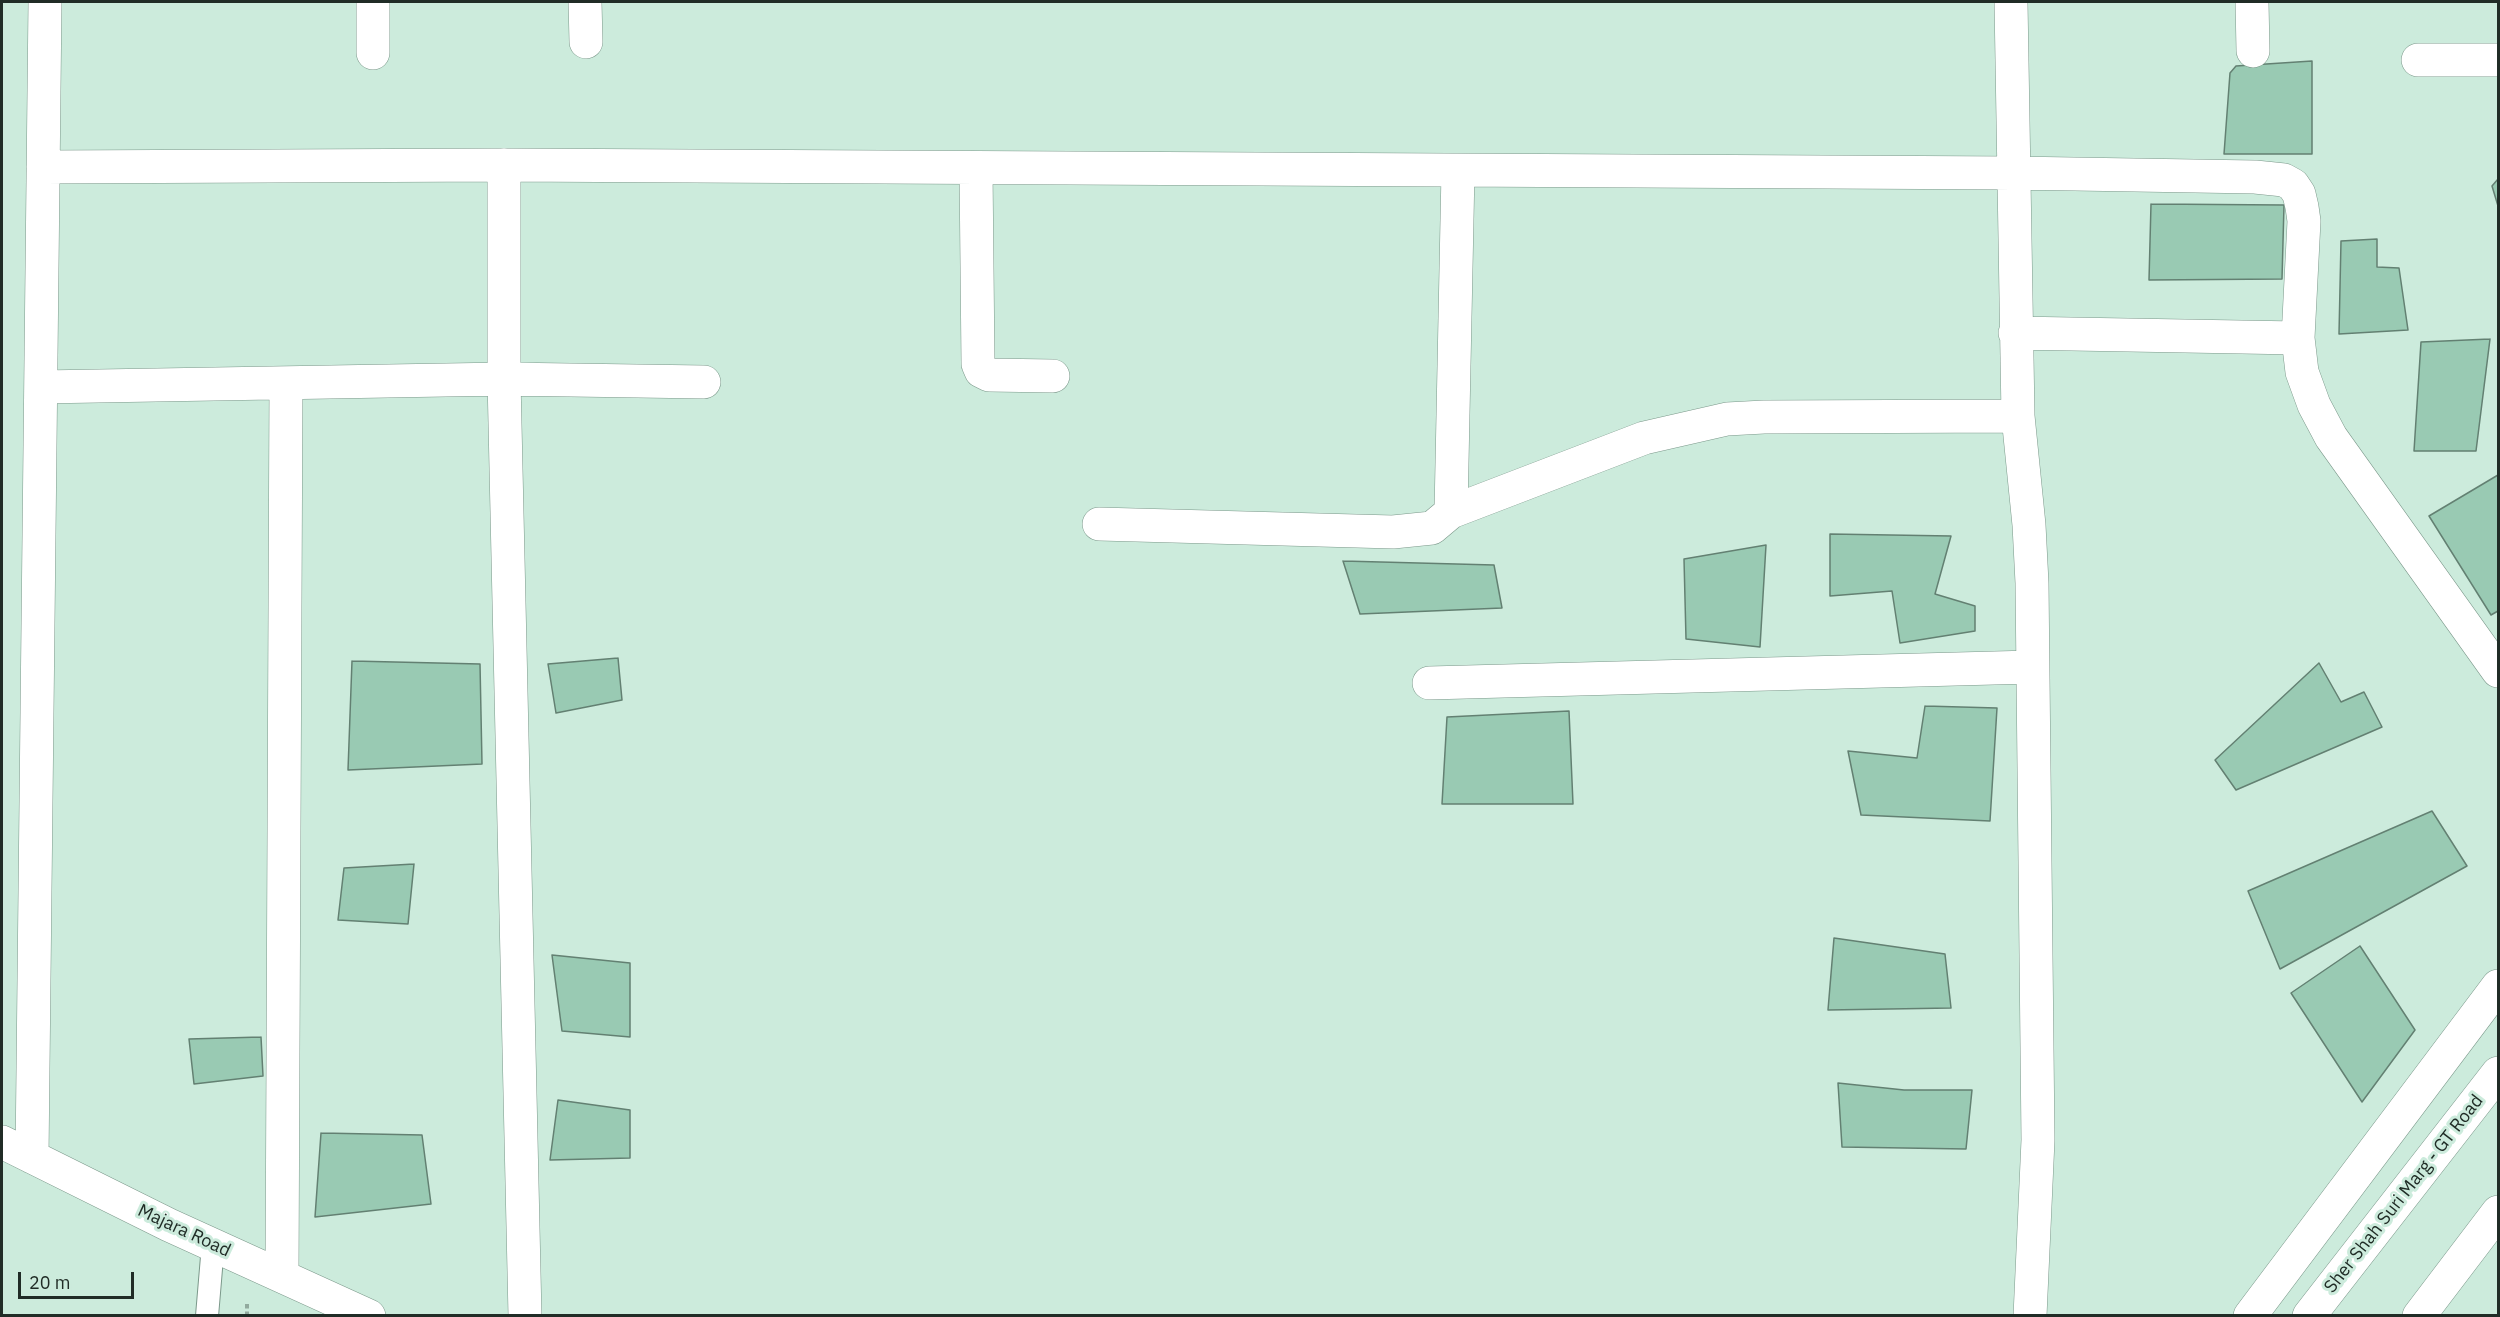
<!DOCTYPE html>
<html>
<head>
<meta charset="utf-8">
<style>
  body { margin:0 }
  #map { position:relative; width:2500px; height:1317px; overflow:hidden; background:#ccebdc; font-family:"IBM Plex Sans",sans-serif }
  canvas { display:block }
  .frame { position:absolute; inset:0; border:3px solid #202c26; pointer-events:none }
  .scale { position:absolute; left:18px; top:1272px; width:116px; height:27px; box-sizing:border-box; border:3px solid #202c26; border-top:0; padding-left:8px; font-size:18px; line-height:21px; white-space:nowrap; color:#202c26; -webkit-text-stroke:4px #ccebdc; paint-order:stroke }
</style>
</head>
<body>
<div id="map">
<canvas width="2500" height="1317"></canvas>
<div class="frame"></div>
<div class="scale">20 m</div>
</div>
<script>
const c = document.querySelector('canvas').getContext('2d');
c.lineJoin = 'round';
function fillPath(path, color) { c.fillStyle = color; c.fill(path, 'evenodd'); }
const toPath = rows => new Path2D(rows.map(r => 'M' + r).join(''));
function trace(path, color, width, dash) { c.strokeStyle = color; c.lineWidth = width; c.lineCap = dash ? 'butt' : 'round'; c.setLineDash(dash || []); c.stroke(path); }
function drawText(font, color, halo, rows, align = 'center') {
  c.font = font + ' "IBM Plex Sans",sans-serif'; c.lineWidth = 6; c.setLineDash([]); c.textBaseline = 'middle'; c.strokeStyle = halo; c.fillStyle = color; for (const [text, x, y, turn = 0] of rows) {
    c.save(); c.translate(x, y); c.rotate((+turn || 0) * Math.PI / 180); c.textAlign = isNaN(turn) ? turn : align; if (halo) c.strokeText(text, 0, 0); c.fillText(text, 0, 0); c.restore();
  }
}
const building = toPath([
  [2312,61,2312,154,2224,154,2230,73,2236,66,2312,61],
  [2498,179,2498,206,2492,186,2498,179],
  [2151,204,2284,205,2282,279,2149,280,2151,204],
  [2377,239,2377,267,2399,268,2408,330,2339,334,2341,241,2377,239],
  [2490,339,2476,451,2414,451,2421,342,2490,339],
  [2498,475,2498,611,2491,615,2429,516,2498,475],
  [1830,534,1951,536,1935,594,1975,606,1975,631,1900,643,1892,591,1830,596,1830,534],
  [1766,545,1760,647,1686,639,1684,559,1766,545],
  [1343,561,1494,565,1502,608,1360,614,1343,561],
  [618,658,622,700,556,713,548,664,618,658],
  [352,661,480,664,482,764,348,770,352,661],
  [2319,663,2341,702,2364,692,2382,727,2236,790,2215,760,2319,663],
  [1925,706,1997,708,1990,821,1861,815,1848,751,1917,758,1925,706],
  [1569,711,1573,804,1442,804,1447,717,1569,711],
  [2432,811,2467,866,2280,969,2248,891,2432,811],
  [414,864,408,924,338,920,344,868,414,864],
  [1834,938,1945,954,1951,1008,1828,1010,1834,938],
  [2360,946,2415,1030,2362,1102,2291,993,2360,946],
  [552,955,630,963,630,1037,562,1031,552,955],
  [261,1037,263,1076,194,1084,189,1039,261,1037],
  [1838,1083,1904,1090,1972,1090,1966,1149,1842,1147,1838,1083],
  [558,1100,630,1110,630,1158,550,1160,558,1100],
  [321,1133,422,1135,431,1204,315,1217,321,1133]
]);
const path = toPath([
  [247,1316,247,1301]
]);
const lane = toPath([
  [207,1316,213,1245]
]);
const street = toPath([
  [585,2,586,42],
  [2011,2,2018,416,2029,525,2032,583,2038,1140,2030,1316],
  [2252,2,2253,51],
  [373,53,373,2],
  [2418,60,2498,60],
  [504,165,504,379,525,1316],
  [43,167,504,165,2014,173,2255,177,2284,180,2293,185,2299,194,2302,207,2304,221,2298,338,2302,372,2314,405,2331,437,2498,671],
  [976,169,978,364,981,371,989,375,1053,376],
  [2015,333,2298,338],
  [41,387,504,379,704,382],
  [1451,512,1644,438,1727,419,1764,417,2018,416],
  [1099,524,1393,532,1432,528,1451,512,1458,171],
  [1429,683,2032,667],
  [2,1142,169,1225,369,1316],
  [32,1157,45,2],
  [282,1276,286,383],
  [2250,1316,2498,986]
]);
const secondary = toPath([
  [2309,1316,2498,1073]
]);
const highway = toPath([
  [2419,1316,2498,1212]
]);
const streetNames = [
  ["Sher Shah Suri Marg - GT Road",2404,1194,-52],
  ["Majara Road",184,1231,25]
];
fillPath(building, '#99cab3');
trace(building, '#638072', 1.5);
trace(lane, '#7b988a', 24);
trace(street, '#7b988a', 34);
trace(secondary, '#7b988a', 34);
trace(highway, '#7b988a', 34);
trace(path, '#91aa9e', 4, [4.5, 3]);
trace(lane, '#fff', 22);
trace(street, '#fff', 33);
trace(secondary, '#fff', 33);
trace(highway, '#fff', 33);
drawText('18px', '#202c26', '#ccebdc', streetNames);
</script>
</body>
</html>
